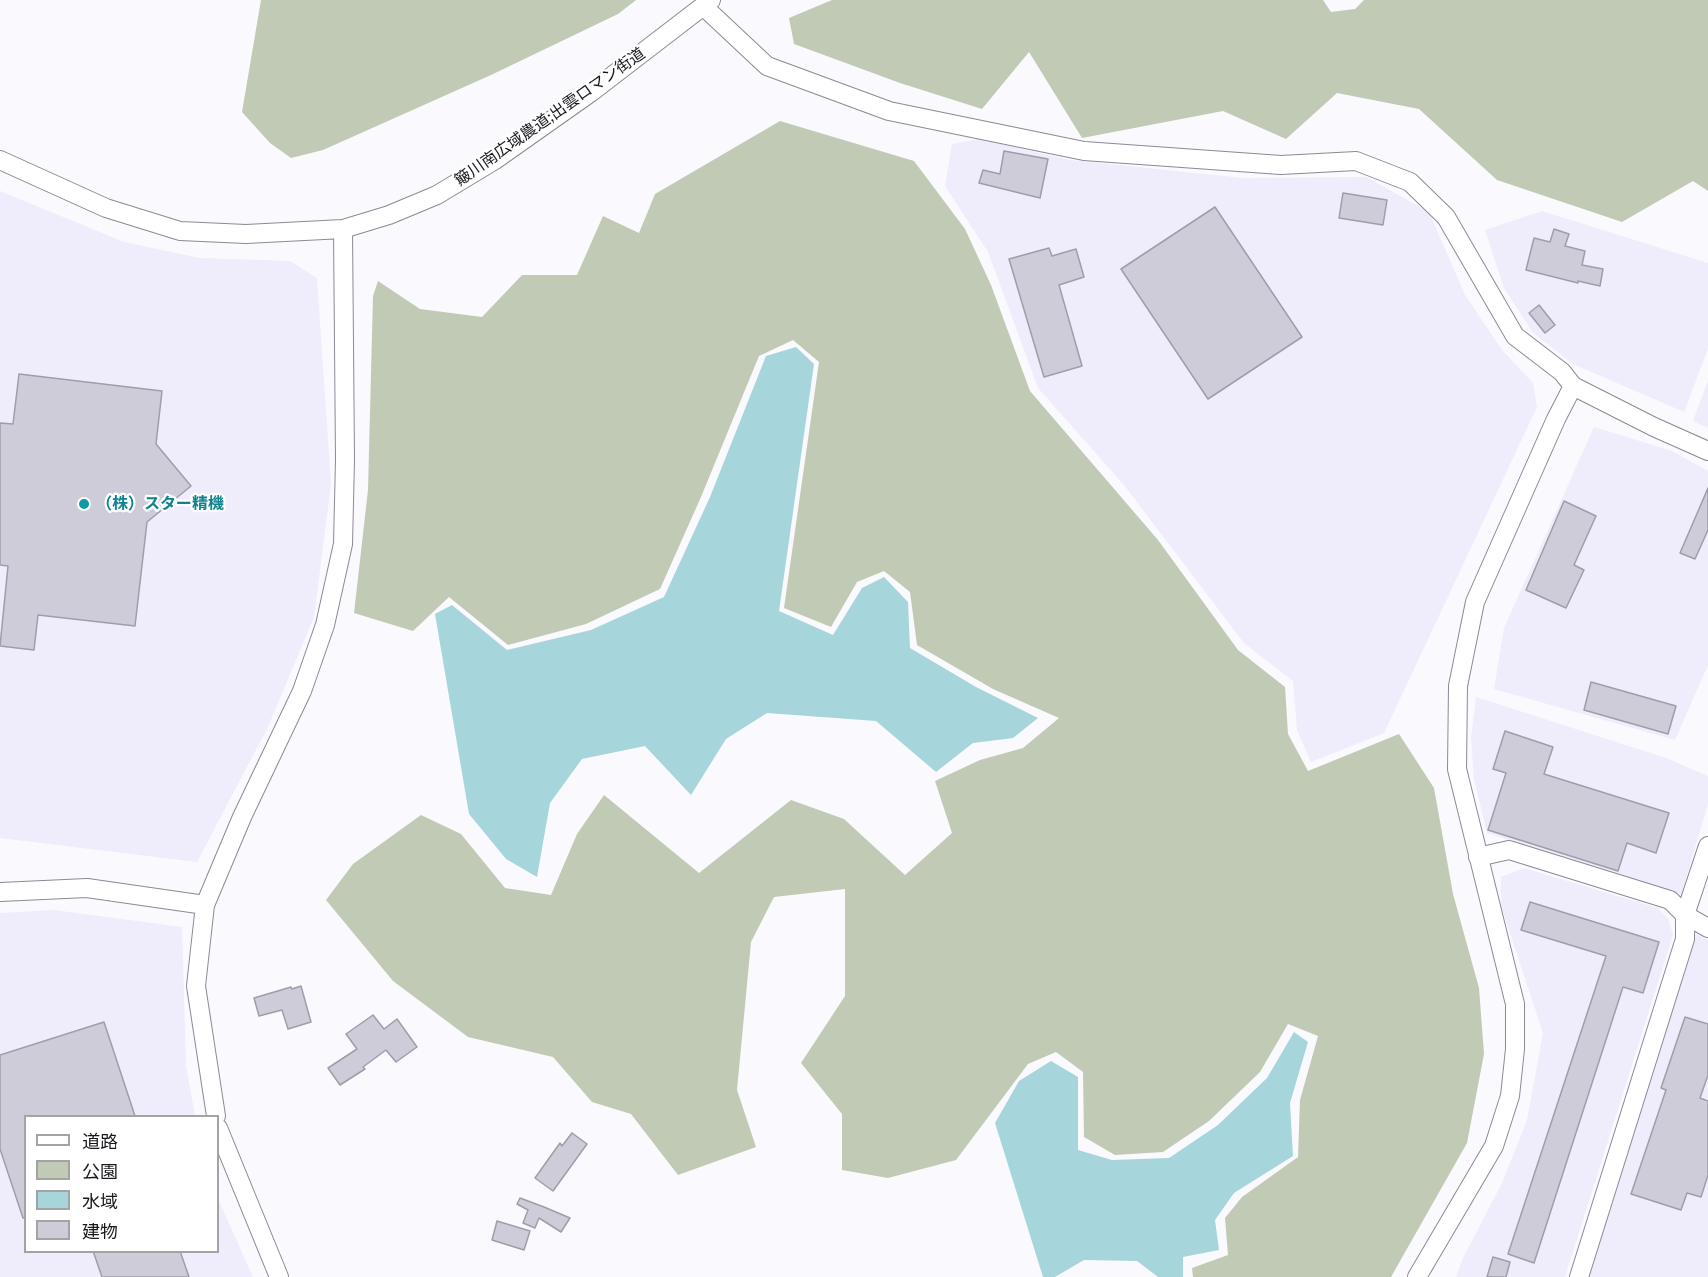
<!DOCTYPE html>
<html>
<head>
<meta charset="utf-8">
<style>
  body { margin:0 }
  #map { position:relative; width:1708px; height:1277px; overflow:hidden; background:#faf9fe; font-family:"Public Sans","Noto Sans JP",sans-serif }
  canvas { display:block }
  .legend { position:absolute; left:24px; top:1115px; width:195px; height:138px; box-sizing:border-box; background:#fff; border:2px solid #a3a2a4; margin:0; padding:8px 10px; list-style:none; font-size:18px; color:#18171c }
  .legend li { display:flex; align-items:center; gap:12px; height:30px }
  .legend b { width:30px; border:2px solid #a3a2a4 }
</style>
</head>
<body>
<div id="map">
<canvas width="1708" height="1277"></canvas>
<ul class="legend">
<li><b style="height:8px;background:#fff"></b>道路</li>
<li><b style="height:16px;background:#c1cab4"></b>公園</li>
<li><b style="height:16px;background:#a6d5dc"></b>水域</li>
<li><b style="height:16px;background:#cfccd9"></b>建物</li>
</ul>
</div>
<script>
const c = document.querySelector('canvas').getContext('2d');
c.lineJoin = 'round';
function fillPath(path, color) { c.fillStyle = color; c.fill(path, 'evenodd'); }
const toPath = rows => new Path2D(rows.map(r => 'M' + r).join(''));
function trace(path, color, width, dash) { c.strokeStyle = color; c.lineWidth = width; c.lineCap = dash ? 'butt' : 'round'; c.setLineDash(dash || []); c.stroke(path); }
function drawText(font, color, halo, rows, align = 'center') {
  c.font = font + ' "Public Sans","Noto Sans JP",sans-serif'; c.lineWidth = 4.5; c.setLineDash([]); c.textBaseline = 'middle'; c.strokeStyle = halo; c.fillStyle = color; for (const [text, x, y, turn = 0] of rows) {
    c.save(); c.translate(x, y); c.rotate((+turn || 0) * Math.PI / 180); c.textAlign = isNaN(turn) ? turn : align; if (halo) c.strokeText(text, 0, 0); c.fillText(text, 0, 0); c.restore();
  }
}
const built = toPath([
  [979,139,1070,160,1244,178,1366,177,1429,212,1465,295,1502,350,1533,383,1537,407,1384,733,1311,762,1297,730,1293,681,1244,643,1124,485,1038,388,988,252,945,186,952,144],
  [0,191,124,242,199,258,290,261,317,278,331,484,314,617,268,727,197,862,0,838],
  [1542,211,1708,263,1708,349,1684,412,1573,364,1533,333,1504,288,1485,230],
  [1708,381,1708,428,1693,421],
  [1594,427,1672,451,1708,471,1708,665,1675,740,1494,689,1504,628],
  [1476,697,1666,758,1708,776,1708,804,1681,895,1487,833,1474,779,1471,738],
  [1524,868,1658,908,1668,919,1673,935,1565,1277,1456,1277,1463,1258,1502,1183,1527,1120,1543,1033,1501,906,1501,877],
  [54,910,182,927,186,1065,195,1116,26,1116,26,1252,218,1252,218,1199,253,1277,0,1277,0,913],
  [1696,934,1708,940,1708,1277,1587,1277]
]);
const green = toPath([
  [261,0,636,0,618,14,491,75,323,150,291,158,270,143,242,112],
  [832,0,1323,0,1331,12,1355,9,1364,0,1708,0,1708,191,1693,181,1622,222,1497,180,1419,109,1337,93,1286,139,1223,111,1082,138,1029,52,982,109,900,83,794,44,789,18],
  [780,121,914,161,965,229,991,285,1030,391,1158,540,1238,650,1285,687,1288,734,1308,771,1399,734,1434,788,1453,894,1479,988,1484,1054,1467,1143,1391,1277,1193,1277,1192,1268,1228,1255,1225,1218,1242,1197,1298,1157,1300,1100,1318,1036,1288,1024,1260,1072,1209,1121,1163,1152,1115,1155,1084,1137,1083,1072,1056,1052,1028,1064,956,1160,888,1178,842,1170,842,1114,801,1063,845,996,845,889,774,897,751,942,737,1090,756,1147,678,1175,631,1114,592,1102,553,1057,468,1037,393,981,326,900,353,864,421,815,461,834,505,888,551,895,577,834,604,795,699,873,791,800,844,819,905,875,952,833,935,781,980,760,1023,748,1059,718,993,689,917,645,910,592,884,571,857,582,831,627,784,608,819,362,793,340,759,356,701,497,660,589,586,624,508,645,449,597,413,631,354,613,368,490,373,296,378,281,420,309,482,317,522,275,577,275,603,216,639,233,655,194]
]);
const water = toPath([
  [796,347,814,364,779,611,833,635,862,588,884,577,908,602,910,648,976,687,1038,718,1013,738,973,743,936,772,876,721,767,713,726,739,691,795,645,746,582,759,550,803,537,877,506,859,469,814,435,614,452,605,507,650,591,630,664,597,710,497,766,356],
  [1294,1032,1308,1042,1290,1103,1293,1156,1234,1193,1215,1220,1219,1250,1183,1257,1183,1277,1158,1277,1137,1261,1084,1260,1055,1277,1043,1277,995,1123,1019,1081,1051,1061,1078,1077,1078,1150,1112,1160,1169,1158,1218,1125,1267,1078]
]);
const building = toPath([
  [1004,151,1048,159,1040,198,979,183,983,170,1000,174,1004,151],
  [1343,193,1387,200,1383,225,1339,218,1343,193],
  [1215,207,1302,337,1208,399,1121,269,1215,207],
  [1554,229,1569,234,1565,246,1585,251,1582,265,1603,269,1600,286,1578,281,1578,283,1526,270,1534,238,1550,242,1554,229],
  [1049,248,1052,256,1076,249,1084,277,1059,285,1082,366,1044,377,1009,259,1049,248],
  [1539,305,1555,325,1545,333,1529,313,1539,305],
  [19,374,162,391,156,444,191,486,147,522,135,626,38,615,34,650,0,646,8,566,0,565,0,423,13,424,19,374],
  [1708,488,1708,530,1695,559,1680,553,1708,488],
  [1564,501,1596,516,1574,565,1584,570,1566,608,1526,590,1564,501],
  [1591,682,1676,706,1668,734,1584,710,1591,682],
  [1505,731,1553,747,1544,774,1669,813,1656,853,1627,843,1618,871,1488,830,1506,773,1493,769,1505,731],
  [1530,902,1659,942,1643,993,1623,987,1534,1263,1508,1254,1606,956,1521,930,1530,902],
  [301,986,311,1022,288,1029,282,1010,259,1016,254,998,291,987,292,989,301,986],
  [373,1015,384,1029,397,1019,417,1047,396,1062,386,1050,363,1067,365,1069,340,1085,328,1068,357,1049,346,1034,373,1015],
  [1685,1017,1708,1024,1708,1075,1700,1098,1708,1101,1708,1175,1701,1197,1687,1193,1681,1210,1631,1194,1666,1090,1661,1088,1685,1017],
  [104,1022,135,1116,26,1116,26,1218,23,1218,0,1149,0,1055,104,1022],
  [572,1133,587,1144,553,1191,535,1178,560,1143,562,1146,572,1133],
  [520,1198,544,1207,570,1218,561,1232,539,1218,535,1228,523,1223,528,1210,517,1204,520,1198],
  [497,1221,530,1231,524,1250,492,1240,497,1221],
  [93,1251,180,1251,189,1277,102,1277,93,1251],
  [1493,1257,1510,1262,1506,1277,1487,1277,1493,1257]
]);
const minor = toPath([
  [703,6,767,66,889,111,1084,151,1281,165,1356,161,1410,182,1446,217,1515,336,1562,372,1573,386,1654,427,1708,451],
  [0,160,106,208,180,231,246,234,343,229,389,215,437,195,495,160,590,93,711,0],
  [1708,846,1685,915,1708,928],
  [1478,857,1509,850,1670,900,1685,915,1685,939,1579,1277],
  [0,892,87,888,205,905],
  [216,1116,196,986,205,905,242,817,302,691,325,625,343,544,345,460,343,229],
  [218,1128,279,1277],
  [1417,1277,1494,1146,1510,1096,1515,1049,1515,1004,1457,769,1458,686,1475,602,1556,419,1573,386]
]);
const markers = [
  [84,504,6,"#0f9aa8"]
];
const streetNames = [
  ["簸川南広域農道;出雲ロマン街道",550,117,-35]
];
const cultureNames = [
  ["（株）スター精機",96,504]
];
fillPath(built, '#efecfc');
fillPath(green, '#c1cab4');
fillPath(water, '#a6d5dc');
fillPath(building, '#cfccd9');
trace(building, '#a09da9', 1.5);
trace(minor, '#8c8995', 20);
trace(minor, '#fff', 18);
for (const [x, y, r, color] of markers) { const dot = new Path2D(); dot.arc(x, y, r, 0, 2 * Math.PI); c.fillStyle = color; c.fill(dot); trace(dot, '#fff', 2); }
drawText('16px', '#18171c', '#fff', streetNames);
drawText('bold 16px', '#0d838f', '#fff', cultureNames, 'left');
</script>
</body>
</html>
